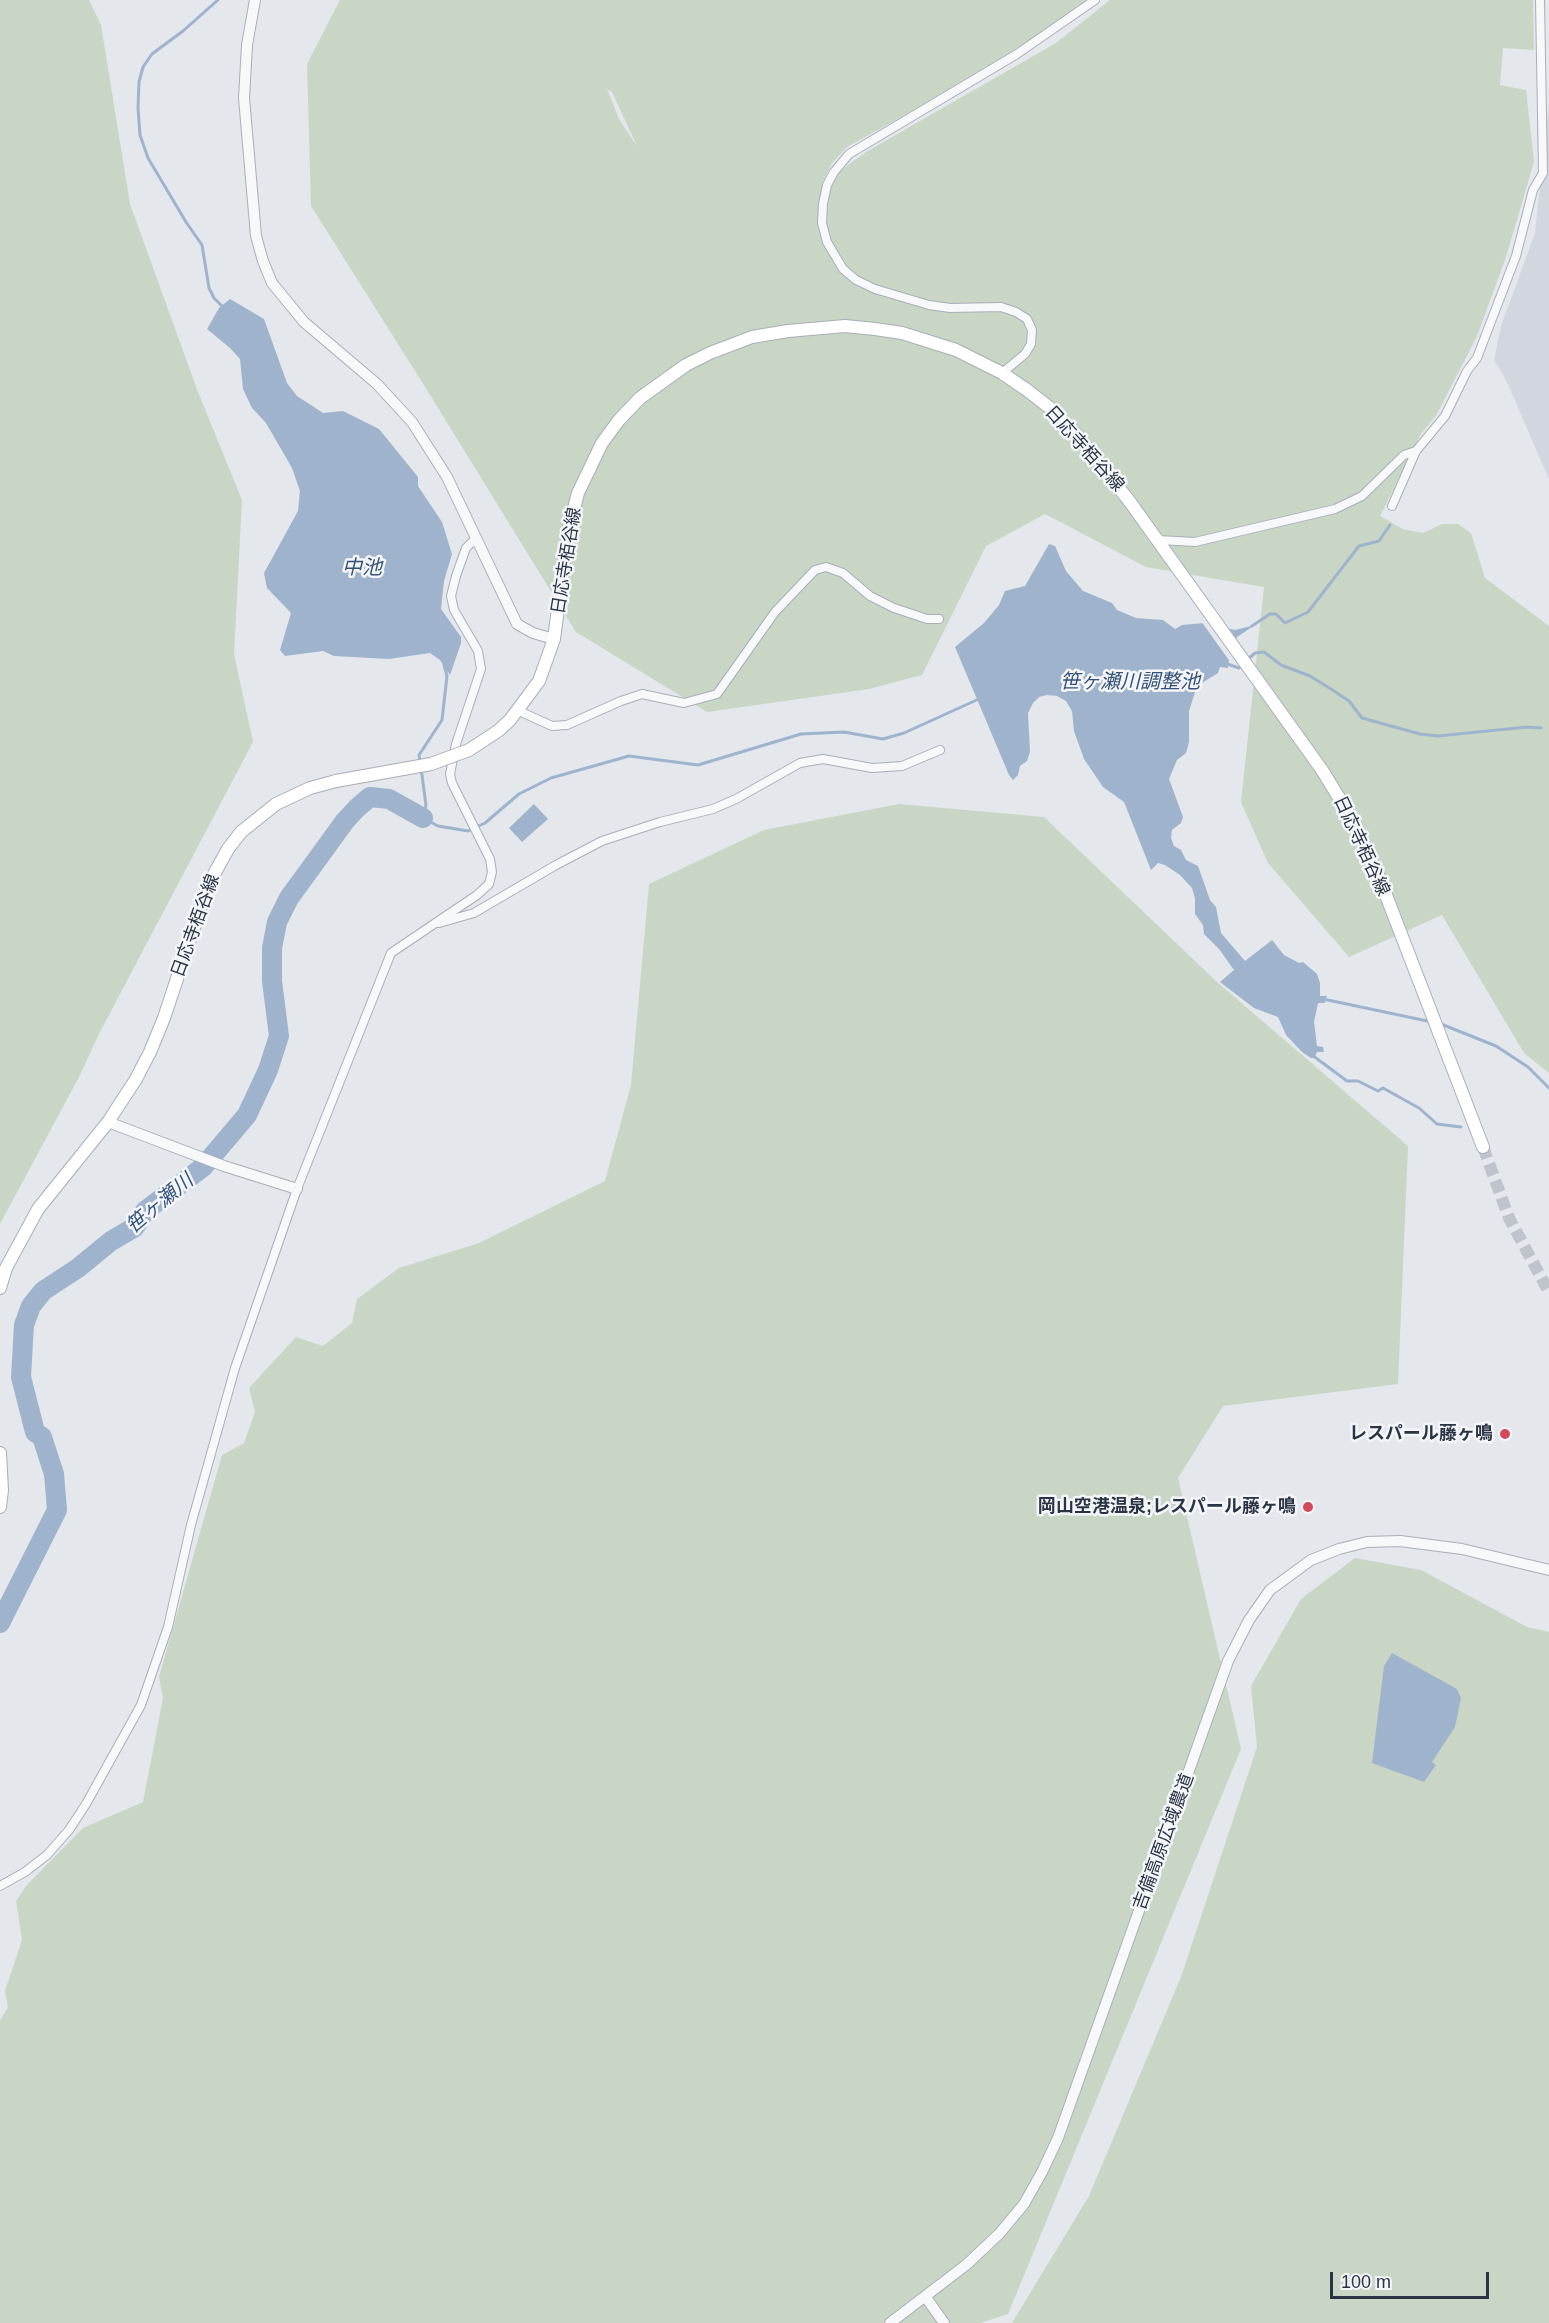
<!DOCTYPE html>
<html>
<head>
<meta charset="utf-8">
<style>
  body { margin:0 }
  #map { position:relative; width:1549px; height:2323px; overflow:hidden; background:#e4e7ec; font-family:Helvetica,sans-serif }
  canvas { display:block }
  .scale { position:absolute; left:1330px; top:2272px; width:159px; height:27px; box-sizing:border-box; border:3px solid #2b3445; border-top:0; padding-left:8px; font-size:18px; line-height:21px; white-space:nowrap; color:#2b3445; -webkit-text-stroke:4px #f4f6f9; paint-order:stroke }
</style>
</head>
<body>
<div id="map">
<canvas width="1549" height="2323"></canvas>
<div class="scale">100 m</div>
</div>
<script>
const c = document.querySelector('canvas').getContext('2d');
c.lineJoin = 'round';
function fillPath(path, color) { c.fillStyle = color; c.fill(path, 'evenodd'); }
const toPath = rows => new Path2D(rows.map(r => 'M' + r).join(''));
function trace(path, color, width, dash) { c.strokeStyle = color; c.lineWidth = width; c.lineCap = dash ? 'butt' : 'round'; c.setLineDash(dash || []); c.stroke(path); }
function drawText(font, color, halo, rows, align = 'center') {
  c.font = font + ' Helvetica,"Noto Sans JP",sans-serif'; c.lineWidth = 5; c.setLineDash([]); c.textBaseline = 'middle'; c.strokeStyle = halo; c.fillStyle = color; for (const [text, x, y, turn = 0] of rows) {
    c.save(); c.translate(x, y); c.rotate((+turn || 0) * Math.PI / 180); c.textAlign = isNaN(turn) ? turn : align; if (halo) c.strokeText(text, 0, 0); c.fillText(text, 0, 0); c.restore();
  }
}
const built = toPath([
  [1549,104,1549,479,1506,380,1494,360,1501,326,1535,233]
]);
const green = toPath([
  [0,0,89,0,101,25,130,204,198,392,242,500,234,654,253,742,100,1032,78,1079,0,1224],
  [340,0,1086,0,1032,39,912,111,847,147,832,163,822,184,866,152,1056,43,1110,0,1533,0,1534,50,1503,48,1500,85,1526,90,1534,161,1527,186,1506,257,1477,336,1437,414,1421,434,1380,516,1403,529,1423,533,1442,524,1458,524,1471,533,1485,578,1549,626,1549,1073,1524,1053,1442,915,1349,957,1268,863,1241,802,1264,587,1146,567,1045,514,986,546,922,675,869,689,707,712,576,632,427,390,311,206,307,64],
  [607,89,612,92,637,146,619,119],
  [899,804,1044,817,1217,982,1408,1146,1398,1384,1223,1406,1178,1478,1241,1749,1008,2314,980,2323,0,2323,0,2021,8,2007,5,1991,22,1940,16,1901,26,1886,83,1828,143,1802,163,1698,159,1677,222,1455,244,1443,255,1412,249,1388,296,1337,323,1346,352,1323,357,1299,399,1268,479,1243,605,1181,631,1085,649,884,764,830],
  [1355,1558,1421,1570,1527,1627,1549,1632,1549,2323,1012,2323,1089,2196,1181,1977,1257,1747,1251,1686,1301,1599]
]);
const water = toPath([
  [230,299,264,319,287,383,297,396,323,413,343,411,379,429,418,477,418,486,442,522,452,554,444,581,441,609,461,637,461,643,450,675,440,660,430,653,389,659,334,656,323,651,285,656,280,650,291,613,267,588,264,573,298,511,300,491,292,468,266,423,252,408,243,389,240,359,230,348,207,329,219,308],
  [1049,544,1055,546,1066,571,1083,591,1112,603,1117,610,1136,618,1163,620,1175,629,1182,625,1204,623,1235,630,1255,625,1237,637,1230,651,1228,668,1220,667,1218,673,1197,686,1189,711,1189,742,1186,753,1177,760,1169,779,1183,817,1181,823,1172,830,1171,838,1174,846,1181,850,1186,860,1198,866,1210,900,1216,907,1221,933,1245,961,1272,940,1284,955,1299,963,1303,962,1317,974,1320,983,1320,996,1327,996,1325,1003,1318,1003,1314,1022,1317,1046,1323,1047,1324,1052,1317,1052,1314,1058,1311,1058,1302,1052,1286,1035,1278,1017,1254,1008,1220,982,1234,970,1219,949,1204,934,1203,925,1195,914,1195,898,1192,888,1180,875,1165,865,1158,863,1151,870,1124,802,1103,787,1084,759,1074,731,1072,711,1066,701,1057,696,1047,695,1039,697,1033,703,1028,713,1030,752,1027,761,1020,766,1018,775,1013,780,1009,775,955,647,984,623,999,605,1005,591,1025,586],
  [534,804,548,819,522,842,509,828],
  [1392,1653,1457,1689,1461,1698,1455,1727,1432,1762,1436,1765,1424,1782,1372,1763,1384,1666]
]);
const pier = toPath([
  [1205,620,1227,626,1238,641,1233,652,1231,663,1201,621]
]);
const stream = toPath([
  [218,0,183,31,152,54,143,67,139,82,138,108,140,135,148,158,186,222,202,245,209,288,214,298,223,307],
  [1252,626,1270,614,1276,614,1285,623,1308,612,1359,546,1379,541,1390,525],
  [1247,660,1255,653,1264,652,1281,665,1310,676,1331,689,1349,701,1362,718,1420,734,1438,736,1527,727,1541,728],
  [1224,663,1239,668,1242,665],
  [420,761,419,755,442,720,447,676,444,665],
  [421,768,426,805,423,818,438,826,468,831,485,823,519,794,551,778,629,756,698,765,801,734,844,732,883,739,904,733,981,698],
  [1323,999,1432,1022],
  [1441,1024,1496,1046,1528,1067,1549,1088],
  [1312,1055,1347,1081,1358,1081,1378,1091,1383,1088,1419,1108,1437,1124,1461,1127]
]);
const river = toPath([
  [0,1623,57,1510,54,1474,42,1437,35,1432,21,1377,24,1325,31,1306,43,1291,78,1268,111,1241,135,1227,145,1211,203,1167,247,1115,268,1070,279,1036,272,981,272,948,277,922,289,898,345,821,357,808,370,797,389,799,423,818]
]);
const secondaryTunnel = toPath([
  [1483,1147,1509,1218,1549,1292]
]);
const minor = toPath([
  [1002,373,1025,354,1031,344,1032,330,1027,319,1016,312,1001,307,950,308,929,305,875,289,856,280,843,269,827,242,822,223,823,204,827,185,834,172,849,154,1017,54,1095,0],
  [1392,506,1416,451,1445,416,1467,371,1477,358,1516,256,1533,190,1543,173,1540,0],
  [1158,540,1195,542,1335,509,1362,496,1404,455,1416,451],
  [519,711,552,726,567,725,621,701,642,694,684,703,717,694,775,612,815,570,826,567,843,573,870,596,894,608,927,619,939,619],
  [439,923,474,913,556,865,602,841,660,822,713,809,736,799,800,763,823,759,872,768,902,766,940,750],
  [0,1886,25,1872,47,1855,69,1830,86,1804,141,1705,168,1627,191,1525,235,1368,297,1189,391,953,477,895,489,884,492,872,490,859,452,783,450,774,456,744,481,669,478,651,454,610,451,596,456,576,466,548,476,538]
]);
const tertiary = toPath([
  [255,0,247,45,244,98,256,236,263,261,272,283,304,322,377,384,412,422,447,477,517,624,533,633,554,639],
  [108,1122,224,1166,297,1189],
  [925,2296,944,2323],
  [890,2323,966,2265,999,2234,1024,2204,1042,2172,1058,2138,1228,1661,1249,1620,1270,1590,1311,1560,1339,1549,1367,1542,1400,1541,1462,1549,1549,1570]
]);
const secondary = toPath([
  [469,750,498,731,510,720,539,681,554,639,568,532,578,493,602,443,619,420,640,398,686,365,710,353,752,337,788,331,845,326,875,329,902,333,956,350,1002,373,1027,390,1050,408,1079,437,1130,502,1322,770,1355,824,1381,882,1483,1147],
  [0,1288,6,1268,38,1209,108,1122,136,1079,150,1052,164,1018,208,885,228,849,241,832,276,804,310,788,336,781],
  [0,1453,2,1490,0,1507]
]);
const secondaryBridge = toPath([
  [336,781,431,764,469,750]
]);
const markers = [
  [1505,1434,6,"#d1495b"],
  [1308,1507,6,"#d1495b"]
];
const streetNames = [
  ["日応寺栢谷線",1084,449,48],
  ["日応寺栢谷線",567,561,-81],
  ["日応寺栢谷線",1361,846,65],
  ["日応寺栢谷線",196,926,-70],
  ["吉備高原広域農道",1164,1842,-70]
];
const poiNames = [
  ["レスパール藤ヶ鳴",1493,1434],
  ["岡山空港温泉;レスパール藤ヶ鳴",1296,1507]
];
const waterNames = [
  ["中池",362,568],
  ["笹ヶ瀬川調整池",1130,682],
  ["笹ヶ瀬川",160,1204,-40]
];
fillPath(built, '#d2d6de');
fillPath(green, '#c9d6c5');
fillPath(water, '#9fb4cc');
fillPath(pier, '#e4e7ec');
trace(stream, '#9fb4cc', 3);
trace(river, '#9fb4cc', 20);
trace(secondaryTunnel, '#bfc3cb', 12, [12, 6]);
trace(minor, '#a9aeb7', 10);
trace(tertiary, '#a9aeb7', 12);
trace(secondary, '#a9aeb7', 14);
trace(minor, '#f7f8fa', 8);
trace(tertiary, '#f7f8fa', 10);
trace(secondary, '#fff', 12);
trace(secondaryBridge, '#a9aeb7', 14, []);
trace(secondaryBridge, '#fff', 12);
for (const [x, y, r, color] of markers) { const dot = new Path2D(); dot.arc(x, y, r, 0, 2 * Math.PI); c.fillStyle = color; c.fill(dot); trace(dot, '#f4f6f9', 2); }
drawText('18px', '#2b3445', '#f4f6f9', streetNames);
drawText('bold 18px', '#2b3445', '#f4f6f9', poiNames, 'right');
drawText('italic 20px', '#34527a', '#f4f6f9', waterNames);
</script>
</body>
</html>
